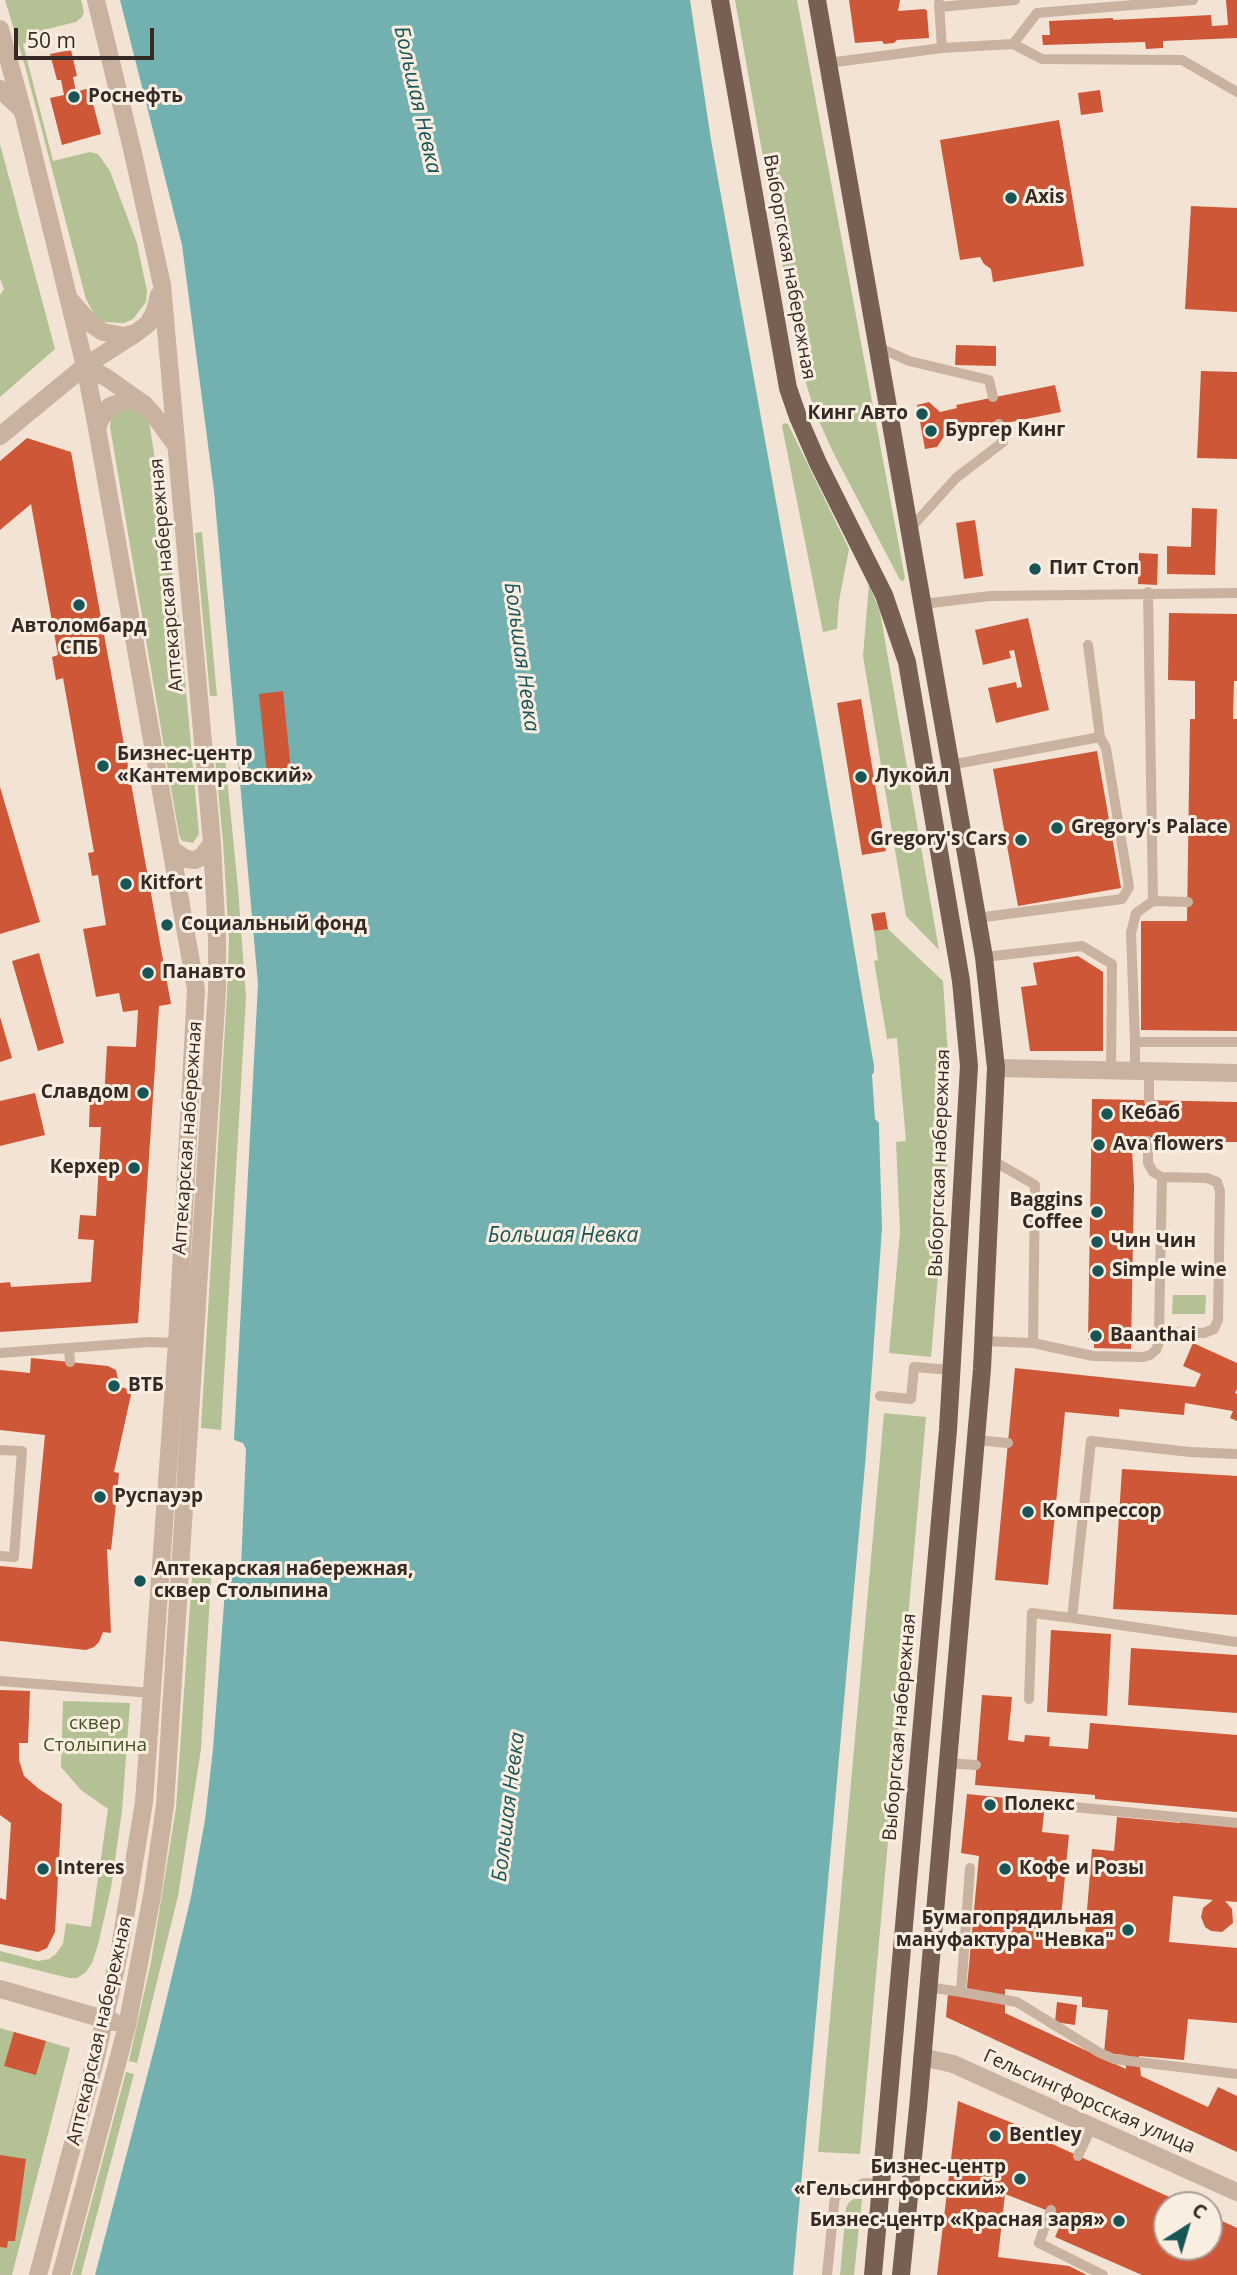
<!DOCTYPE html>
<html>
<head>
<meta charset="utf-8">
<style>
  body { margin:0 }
  #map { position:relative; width:1237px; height:2275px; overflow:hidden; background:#f2e3d5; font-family:"Open Sans",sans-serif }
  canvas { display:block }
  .north { position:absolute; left:1153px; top:2191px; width:70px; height:70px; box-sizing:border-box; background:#faeee1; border:2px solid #ab9f95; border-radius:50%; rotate:37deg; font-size:19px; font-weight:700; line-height:28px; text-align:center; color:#342924 }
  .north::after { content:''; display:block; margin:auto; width:24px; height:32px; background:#185557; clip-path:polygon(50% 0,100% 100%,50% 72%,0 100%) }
  .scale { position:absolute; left:14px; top:28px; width:140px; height:32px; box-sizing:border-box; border:4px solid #342924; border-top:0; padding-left:9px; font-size:21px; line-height:24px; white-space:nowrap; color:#342924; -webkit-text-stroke:5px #faeee1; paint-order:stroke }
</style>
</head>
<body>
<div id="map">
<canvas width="1237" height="2275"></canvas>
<div class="north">С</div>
<div class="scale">50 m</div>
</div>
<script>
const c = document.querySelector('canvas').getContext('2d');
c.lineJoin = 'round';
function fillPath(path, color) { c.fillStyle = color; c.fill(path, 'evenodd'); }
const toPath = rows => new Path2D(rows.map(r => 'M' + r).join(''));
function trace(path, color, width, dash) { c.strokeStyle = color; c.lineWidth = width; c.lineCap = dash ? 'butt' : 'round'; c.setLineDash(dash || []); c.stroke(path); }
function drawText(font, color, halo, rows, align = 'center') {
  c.font = font + ' "Open Sans",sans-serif'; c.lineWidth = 6; c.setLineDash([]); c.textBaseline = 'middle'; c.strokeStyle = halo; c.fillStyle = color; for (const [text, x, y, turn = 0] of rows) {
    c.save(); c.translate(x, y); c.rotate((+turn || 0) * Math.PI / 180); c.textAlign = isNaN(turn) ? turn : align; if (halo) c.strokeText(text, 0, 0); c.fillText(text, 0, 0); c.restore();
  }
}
const green = toPath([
  [5,0,81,0,84,12,82,17,76,22,43,30,33,41,23,44,53,161,90,152,98,154,110,171,137,243,147,291,146,302,133,319,124,323,103,322,95,316,86,299,25,66],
  [735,0,797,0,905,578,903,581,900,580,833,452,814,410,802,369,789,303],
  [0,144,55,349,0,397,0,295,4,289,0,279],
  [135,407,149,421,180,624,199,834,193,843,182,841,179,835,110,427,111,418,115,412],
  [784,423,788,424,849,549,839,601,837,629,823,632,782,426],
  [202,532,217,696,210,696,195,533],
  [869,584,880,612,939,950,906,916,863,656],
  [225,757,238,888,246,998,221,1430,201,1428,227,994,229,940,223,842,215,758],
  [888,929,943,981,949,1069,948,1158,931,1357,889,1353,900,1232,896,1142,906,1141,897,1038,887,1039,874,961,878,960,874,931],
  [1173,1295,1206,1295,1205,1314,1172,1314],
  [884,1413,926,1417,860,2154,818,2152],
  [192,1577,211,1578,201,1749,178,1896,137,2063,129,2061,151,1962,176,1808],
  [63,1701,130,1703,122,1811,111,1888,98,1945,92,1963,86,1972,77,1978,69,1978,0,1961,0,1951,38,1961,49,1959,56,1954,63,1944,66,1923,91,1927,108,1809,81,1790,61,1767],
  [0,2028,70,2048,12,2275,0,2275],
  [126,2072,134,2074,81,2275,72,2275],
  [854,2199,862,2199,854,2275,840,2275,846,2208,849,2202]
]);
const water = toPath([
  [120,0,690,0,711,140,819,740,874,1066,874,1072,872,1075,875,1119,879,1123,879,1129,882,1228,866,1454,793,2275,95,2275,158,2034,191,1897,205,1820,213,1749,226,1577,235,1575,241,1568,246,1449,243,1443,234,1440,258,984,214,491,182,245]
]);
const building = toPath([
  [849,0,900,0,898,11,925,9,927,11,929,38,897,40,894,43,884,44,882,41,855,43],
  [1226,0,1237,0,1237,38,1163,41,1163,48,1146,49,1145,42,1043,45,1042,35,1050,35,1049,21,1113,18,1113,20,1211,15,1212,26,1228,25],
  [71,50,77,76,73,77,76,92,89,88,101,134,62,145,50,98,64,95,61,80,57,80,50,54],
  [1100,90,1103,112,1081,115,1078,93],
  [1059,120,1084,266,993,282,991,269,984,264,980,257,960,260,940,140],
  [1191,206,1237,208,1237,312,1185,309],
  [956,345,996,346,996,366,955,365],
  [1201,371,1237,372,1237,459,1197,458],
  [1055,385,1061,412,961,432,960,429,947,432,937,447,925,449,917,405,929,402,940,412,957,408,956,405],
  [27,438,71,452,171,1004,159,1006,138,1323,0,1332,0,1283,10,1282,11,1287,91,1282,94,1240,78,1239,80,1215,96,1216,101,1127,89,1127,90,1099,104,1099,107,1046,136,1047,138,1010,123,1012,119,993,96,997,83,929,106,925,98,875,92,876,88,853,94,852,63,678,56,680,52,657,58,655,31,504,0,530,0,461],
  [1192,508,1217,509,1215,575,1167,574,1167,546,1191,547],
  [975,520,983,576,964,579,956,523],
  [1139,553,1158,554,1157,585,1138,584],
  [1169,613,1237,614,1237,681,1234,681,1233,719,1237,719,1237,1031,1141,1030,1141,921,1187,921,1190,719,1195,719,1195,681,1168,680],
  [1028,618,1049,710,996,723,988,688,1016,682,1017,688,1022,687,1014,650,1009,651,1011,658,983,665,975,630],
  [283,691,292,781,268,784,259,694],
  [861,699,886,851,862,855,837,703],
  [1097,751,1121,888,1018,906,993,769],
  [0,787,40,922,0,934],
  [885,912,888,929,874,931,871,914],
  [39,953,64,1043,38,1051,12,961],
  [1078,956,1103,972,1103,1051,1030,1051,1021,987,1037,985,1033,963],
  [0,1017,12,1058,0,1062],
  [35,1093,45,1135,0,1146,0,1101],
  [1092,1099,1237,1102,1237,1142,1216,1142,1216,1146,1206,1146,1206,1150,1168,1149,1168,1145,1158,1145,1158,1141,1128,1140,1127,1149,1132,1149,1134,1187,1131,1349,1094,1348,1094,1340,1088,1340],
  [1193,1343,1237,1363,1237,1389,1235,1393,1237,1394,1237,1421,1230,1418,1233,1411,1185,1403,1184,1415,1119,1409,1119,1417,1065,1412,1048,1585,995,1580,1015,1368,1195,1387,1201,1374,1183,1366],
  [31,1358,108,1366,116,1370,120,1387,132,1390,114,1472,119,1473,115,1513,111,1550,107,1549,111,1633,103,1632,99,1642,94,1647,86,1650,0,1641,0,1566,32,1569,45,1435,0,1430,0,1370,30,1373],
  [1122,1469,1237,1476,1237,1615,1113,1609],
  [1051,1630,1111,1634,1107,1716,1047,1712],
  [1131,1648,1237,1655,1237,1713,1128,1705],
  [0,1690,30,1691,28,1743,19,1743,19,1760,24,1776,39,1789,62,1804,55,1932,47,1948,38,1952,0,1944,0,1898,6,1900,11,1823,0,1815],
  [982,1695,1012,1697,1008,1740,1024,1742,1025,1735,1050,1737,1049,1746,1088,1749,1090,1723,1237,1735,1237,1812,1095,1799,1095,1795,975,1785],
  [967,1794,1045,1802,1042,1832,1069,1835,1061,1917,1038,1915,1036,1931,1085,1935,1092,1849,1114,1851,1117,1817,1180,1823,1182,1816,1237,1822,1237,1902,1225,1901,1232,1909,1233,1923,1222,1932,1211,1931,1205,1927,1201,1917,1203,1908,1213,1900,1173,1896,1169,1942,1237,1948,1237,2023,1188,2019,1184,2060,1139,2056,1141,2076,1208,2107,1218,2087,1237,2096,1237,2152,946,2017,948,1993,966,1998,979,1856,961,1853],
  [1005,1989,1082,1997,1082,2007,1108,2010,1104,2053,1125,2055,1126,2069,1005,2013],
  [1057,2002,1077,2005,1075,2025,1055,2022],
  [14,2032,46,2041,36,2075,4,2066],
  [958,2101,1052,2139,1050,2143,1187,2205,1167,2205,1167,2247,1209,2247,1209,2215,1237,2228,1237,2275,1142,2275,1055,2237,1064,2217,1005,2194,998,2257,1069,2266,1087,2275,937,2275],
  [0,2155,26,2159,15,2241,8,2241,7,2248,0,2247]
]);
const service = toPath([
  [939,3,942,48],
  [939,7,1015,0],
  [1013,44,1037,13,1193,0],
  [828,63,942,48,1013,44,1042,59,1182,60,1237,92],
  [878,347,909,361,989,380,993,397],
  [908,531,956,478,1003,442,999,424],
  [1148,592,1153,901,1136,913,1131,933,1135,1042,1237,1042],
  [923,604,990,596,1237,593],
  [1088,645,1100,737],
  [950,765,1100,737,1106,748,1129,887,1122,899,977,918],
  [1153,901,1188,902],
  [984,957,1082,946,1112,964,1111,1071],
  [1135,1042,1135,1071],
  [1149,1101,1149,1071],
  [1148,1141,1148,1163,1153,1172,1162,1177,1207,1178,1217,1182,1220,1191,1218,1320,1214,1329,1204,1333,1159,1332,1162,1177],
  [992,1160,1035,1185,1033,1343],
  [983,1341,1033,1343,1093,1356,1143,1357,1150,1355,1156,1350,1159,1342,1159,1332],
  [69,1348,70,1362],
  [0,1353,149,1342,177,1343],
  [880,1396,911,1399,914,1367,951,1370],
  [975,1440,1008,1443],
  [0,1450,22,1451,14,1557,0,1556],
  [1072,1618,1237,1642],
  [0,1681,152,1693],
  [1029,1699,1032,1613,1072,1618,1091,1441,1190,1452,1237,1454],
  [946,1763,976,1765],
  [1064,1806,1237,1823],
  [928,1987,961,1992,970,1868],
  [961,1992,1017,2002,1100,2053,1114,2059,1237,2074],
  [1078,2156,1092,2126],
  [1051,2210,1039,2243,1103,2275],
  [827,2275,835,2196,864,2183,882,2184]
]);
const minor = toPath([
  [0,436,85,366]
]);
const tertiary = toPath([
  [0,29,23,112,85,366,97,428,196,990,177,1343,144,1802,119,1954,96,2057,38,2275],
  [0,89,21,109],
  [70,300,91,324,103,332,124,336,136,333,148,324,155,311,159,295],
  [85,366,107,378,141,402],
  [85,366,135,334],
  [97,428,101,418,110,406,128,400,143,403,154,415,175,444],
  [171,849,186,859,195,860,202,857,212,843],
  [996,1068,1237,1073],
  [0,1989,114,2022],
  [922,2057,953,2064,1237,2192],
  [61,2275,127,2026,152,1896,165,1805,217,990,217,940,212,843,162,285,133,153,96,0]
]);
const primary = toPath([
  [720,0,788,388,798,417,818,463,884,595,907,662,961,981,969,1066,948,1430,873,2275],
  [817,0,984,957,996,1068,982,1369,918,2108,901,2275]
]);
const markers = [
  [74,97,7,"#185557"],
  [1011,198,7,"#185557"],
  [922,414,7,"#185557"],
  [931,431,7,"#185557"],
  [1035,569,7,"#185557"],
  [79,605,7,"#185557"],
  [103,766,7,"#185557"],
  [861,777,7,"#185557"],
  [1057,828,7,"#185557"],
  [1021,840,7,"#185557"],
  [126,884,7,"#185557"],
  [167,925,7,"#185557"],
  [148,973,7,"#185557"],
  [143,1093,7,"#185557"],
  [1107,1114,7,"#185557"],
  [1099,1145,7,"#185557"],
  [134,1168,7,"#185557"],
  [1097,1212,7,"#185557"],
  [1097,1242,7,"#185557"],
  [1098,1271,7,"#185557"],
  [1096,1336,7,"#185557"],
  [114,1386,7,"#185557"],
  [100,1497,7,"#185557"],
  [1028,1512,7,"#185557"],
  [140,1581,7,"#185557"],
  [990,1805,7,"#185557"],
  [43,1869,7,"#185557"],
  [1005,1869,7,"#185557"],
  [1128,1930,7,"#185557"],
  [995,2136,7,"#185557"],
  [1020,2179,7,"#185557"],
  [1119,2221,7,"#185557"]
];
const poiNames = [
  ["Роснефть",88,97],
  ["Axis",1025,198],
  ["Кинг Авто",908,414,"right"],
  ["Бургер Кинг",945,431],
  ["Пит Стоп",1049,569],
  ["Автоломбард",79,627,"center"],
  ["СПБ",79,649,"center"],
  ["Бизнес-центр",117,755],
  ["«Кантемировский»",117,777],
  ["Лукойл",875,777],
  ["Gregory's Palace",1071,828],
  ["Gregory's Cars",1007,840,"right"],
  ["Kitfort",140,884],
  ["Социальный фонд",181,925],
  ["Панавто",162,973],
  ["Славдом",129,1093,"right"],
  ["Кебаб",1121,1114],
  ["Ava flowers",1113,1145],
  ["Керхер",120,1168,"right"],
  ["Baggins",1083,1201,"right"],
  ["Coffee",1083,1223,"right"],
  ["Чин Чин",1111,1242],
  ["Simple wine",1112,1271],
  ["Baanthai",1110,1336],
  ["ВТБ",128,1386],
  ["Руспауэр",114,1497],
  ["Компрессор",1042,1512],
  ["Аптекарская набережная,",154,1570],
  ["сквер Столыпина",154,1592],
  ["Полекс",1004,1805],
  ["Interes",57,1869],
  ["Кофе и Розы",1019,1869],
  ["Бумагопрядильная",1114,1919,"right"],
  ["мануфактура \"Невка\"",1114,1941,"right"],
  ["Bentley",1009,2136],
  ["Бизнес-центр",1006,2168,"right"],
  ["«Гельсингфорсский»",1006,2190,"right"],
  ["Бизнес-центр «Красная заря»",1105,2221,"right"]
];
const streetNames = [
  ["Выборгская набережная",789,267,80],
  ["Аптекарская набережная",167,575,-95],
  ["Аптекарская набережная",188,1138,-86],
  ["Выборгская набережная",940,1163,-88],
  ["Выборгская набережная",900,1727,-85],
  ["Аптекарская набережная",100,2031,-77],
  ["Гельсингфорсская улица",1089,2102,24]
];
const parkNames = [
  ["сквер",95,1724],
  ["Столыпина",95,1746]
];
const waterNames = [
  ["Большая Невка",417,100,77],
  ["Большая Невка",521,657,82],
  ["Большая Невка",563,1236],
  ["Большая Невка",509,1807,-83]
];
fillPath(green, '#b4c195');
fillPath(water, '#73b0b0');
fillPath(building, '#cd5737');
trace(service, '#cab2a1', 10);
trace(minor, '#cab2a1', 18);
trace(tertiary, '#cab2a1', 18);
trace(primary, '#775f54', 18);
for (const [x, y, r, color] of markers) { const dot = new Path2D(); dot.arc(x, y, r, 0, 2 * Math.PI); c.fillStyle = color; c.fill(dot); trace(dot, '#faeee1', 2.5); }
drawText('bold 19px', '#342924', '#faeee1', poiNames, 'left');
drawText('19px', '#342924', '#faeee1', streetNames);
drawText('19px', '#445327', '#faeee1', parkNames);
drawText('italic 21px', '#185557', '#faeee1', waterNames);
</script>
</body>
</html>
